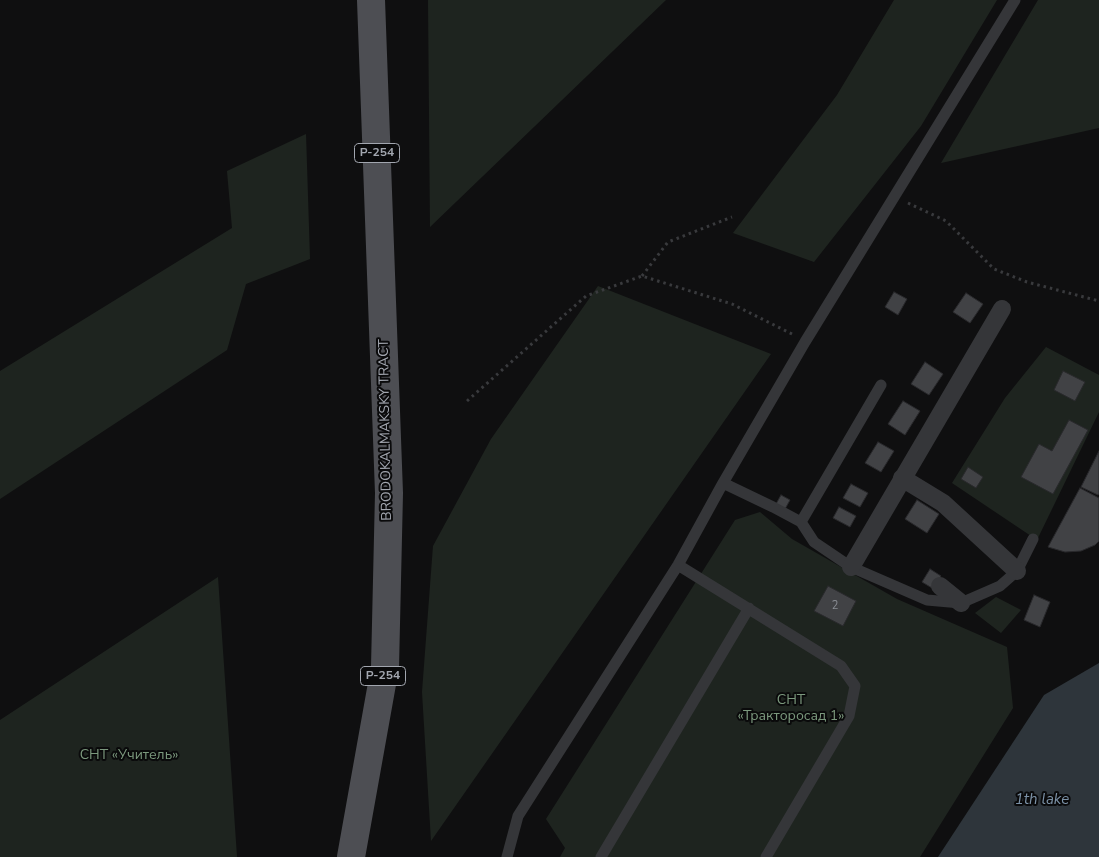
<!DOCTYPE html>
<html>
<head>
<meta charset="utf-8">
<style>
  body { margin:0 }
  canvas { display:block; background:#0f0f10 }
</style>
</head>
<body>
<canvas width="1099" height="857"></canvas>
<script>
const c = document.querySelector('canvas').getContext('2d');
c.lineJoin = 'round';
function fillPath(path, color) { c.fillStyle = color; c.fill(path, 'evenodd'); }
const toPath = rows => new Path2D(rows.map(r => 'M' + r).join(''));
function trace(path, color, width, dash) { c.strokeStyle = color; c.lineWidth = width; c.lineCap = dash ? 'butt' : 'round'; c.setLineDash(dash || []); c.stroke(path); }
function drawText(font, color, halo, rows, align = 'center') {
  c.font = font + ' "Nunito Sans",sans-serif'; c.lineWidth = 4; c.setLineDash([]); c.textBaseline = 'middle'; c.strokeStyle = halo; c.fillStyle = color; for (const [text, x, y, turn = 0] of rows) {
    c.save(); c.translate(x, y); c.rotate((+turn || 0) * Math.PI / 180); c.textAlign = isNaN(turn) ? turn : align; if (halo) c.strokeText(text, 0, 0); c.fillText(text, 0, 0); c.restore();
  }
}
const green = toPath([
  [428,0,666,0,430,227],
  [894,0,997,0,921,126,814,262,733,233,837,95],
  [1038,0,1099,0,1099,128,941,163],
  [306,134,310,259,246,284,227,350,0,499,0,371,232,228,227,171],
  [598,286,771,354,431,841,422,692,433,546,491,439],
  [1046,347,1099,375,1099,412,1037,540,952,483,1005,398],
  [760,512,792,539,897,599,1007,647,1013,708,920,857,560,857,565,848,546,819,735,520],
  [218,577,237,857,0,857,0,720],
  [996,597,1021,610,1001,633,975,613]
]);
const water = toPath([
  [1099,663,1099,857,938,857,1044,695]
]);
const building = toPath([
  [894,292,907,299,898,315,885,307,894,292],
  [966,293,983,304,970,323,953,312,966,293],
  [925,362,943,374,929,395,911,384,925,362],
  [1063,371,1085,382,1075,401,1054,390,1063,371],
  [903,401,920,411,905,435,888,424,903,401],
  [1069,420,1088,430,1053,494,1021,477,1039,444,1052,451,1069,420],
  [878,442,894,451,881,472,865,463,878,442],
  [1099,451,1099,494,1098,495,1081,487,1099,451],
  [968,467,983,477,976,488,961,479,968,467],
  [851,484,868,493,860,507,843,498,851,484],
  [1080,488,1099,498,1099,541,1095,545,1081,551,1065,552,1048,547,1080,488],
  [781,495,790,500,785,509,776,504,781,495],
  [917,500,939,514,927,533,905,519,917,500],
  [839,507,856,516,850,527,833,518,839,507],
  [930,569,941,576,932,588,922,582,930,569],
  [828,586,856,601,843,626,814,611,828,586],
  [1034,595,1050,602,1040,627,1024,620,1034,595]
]);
const path = toPath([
  [908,203,946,221,994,269,1027,282,1099,301],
  [642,276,668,242,732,217],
  [467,401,586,296,642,276,732,304,792,334]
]);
const service = toPath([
  [723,483,773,507,801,522,881,385],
  [801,522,814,542,851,567,927,600,961,603,1000,586,1017,571,1033,539],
  [678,565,841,666,855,686,849,716,766,857],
  [507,857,518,816,678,565,723,483,805,342,1015,0],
  [601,857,749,608]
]);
const pedestrian = toPath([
  [902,478,943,503,1017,571],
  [851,567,1002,309],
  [940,586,961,603]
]);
const primary = toPath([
  [351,857,385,667,389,493,371,0]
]);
const numberNames = [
  ["2",835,606]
];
const shields = [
  [377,153,45],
  [383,676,45]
];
const shieldNames = [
  ["Р-254",377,153],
  ["Р-254",383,676]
];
const streetNames = [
  ["BRODOKALMAKSKY TRACT",386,430,-91]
];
const parkNames = [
  ["СНТ",791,701],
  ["«Тракторосад 1»",791,717],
  ["СНТ «Учитель»",129,756]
];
const waterNames = [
  ["1th lake",1042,800]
];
fillPath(green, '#1e241f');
fillPath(water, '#2e353b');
fillPath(building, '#414245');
trace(building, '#29292c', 1);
trace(path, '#393a3d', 3, [2.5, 4]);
trace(service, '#353639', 11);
trace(pedestrian, '#353639', 18);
trace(primary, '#4d4e53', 28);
drawText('11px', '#8a8d94', null, numberNames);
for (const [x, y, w] of shields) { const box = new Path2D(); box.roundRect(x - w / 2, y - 9.5, w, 19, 4); c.fillStyle = '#0a0a0b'; c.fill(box); trace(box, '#a2a6af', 1); }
drawText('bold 12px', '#a2a6af', null, shieldNames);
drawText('14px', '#a2a6af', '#0a0a0b', streetNames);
drawText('14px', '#7b987d', '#0a0a0b', parkNames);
drawText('italic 15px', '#7c92a7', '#0a0a0b', waterNames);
</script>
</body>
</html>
